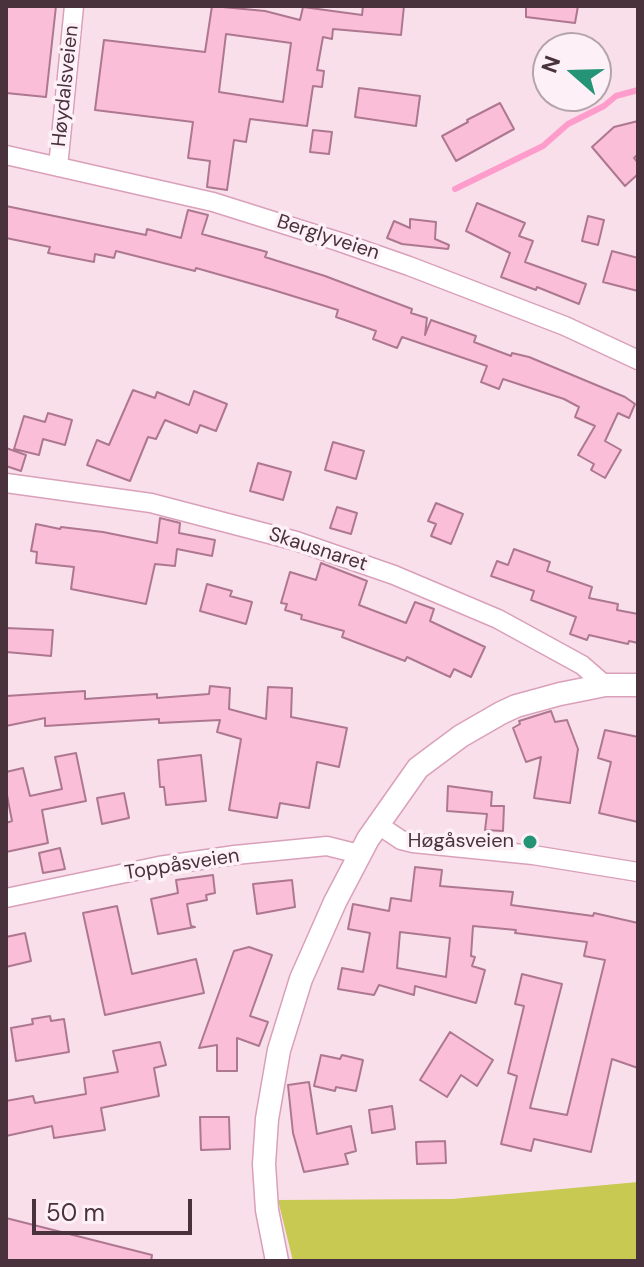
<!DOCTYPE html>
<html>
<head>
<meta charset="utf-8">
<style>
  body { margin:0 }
  #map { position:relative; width:644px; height:1267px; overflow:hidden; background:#f8dfea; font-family:"DM Sans",sans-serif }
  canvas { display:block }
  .frame { position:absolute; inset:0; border:8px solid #4a323d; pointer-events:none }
  .north { position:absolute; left:532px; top:32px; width:80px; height:80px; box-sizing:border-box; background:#fdf0f6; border:2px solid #b5a4ac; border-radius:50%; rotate:290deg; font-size:22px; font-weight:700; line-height:32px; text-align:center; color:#4a323d }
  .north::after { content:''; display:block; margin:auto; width:28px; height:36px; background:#259476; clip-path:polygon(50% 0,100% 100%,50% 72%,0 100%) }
  .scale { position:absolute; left:32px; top:1199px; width:160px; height:36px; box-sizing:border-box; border:4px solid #4a323d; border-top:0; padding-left:10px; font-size:24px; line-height:28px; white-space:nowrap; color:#4a323d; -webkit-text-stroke:6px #fdf0f6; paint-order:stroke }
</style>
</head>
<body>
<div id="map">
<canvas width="644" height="1267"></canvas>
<div class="frame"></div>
<div class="north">N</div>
<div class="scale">50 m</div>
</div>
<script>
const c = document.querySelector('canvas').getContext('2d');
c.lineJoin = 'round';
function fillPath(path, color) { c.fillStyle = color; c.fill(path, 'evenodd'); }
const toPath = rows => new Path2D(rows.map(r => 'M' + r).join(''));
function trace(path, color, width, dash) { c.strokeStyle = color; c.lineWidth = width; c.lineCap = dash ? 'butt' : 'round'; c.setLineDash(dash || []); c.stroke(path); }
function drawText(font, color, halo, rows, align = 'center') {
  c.font = font + ' "DM Sans",sans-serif'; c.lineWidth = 7; c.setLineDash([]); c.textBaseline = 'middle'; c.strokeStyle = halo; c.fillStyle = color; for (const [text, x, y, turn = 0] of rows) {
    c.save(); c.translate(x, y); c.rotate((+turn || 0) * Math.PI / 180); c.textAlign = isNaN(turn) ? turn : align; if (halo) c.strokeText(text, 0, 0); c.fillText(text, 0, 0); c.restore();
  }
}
const green = toPath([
  [638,1182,638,1261,293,1261,278,1200,453,1199]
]);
const stream = toPath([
  [455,189,543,146,568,124,604,106,616,96,638,90]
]);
const building = toPath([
  [6,6,56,6,46,97,6,93,6,6],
  [212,6,265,11,300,20,303,7,362,15,363,6,404,6,401,35,333,29,332,39,323,37,317,70,324,71,322,87,313,86,307,126,250,119,246,142,234,140,227,190,207,187,210,161,188,158,193,122,95,110,104,40,205,52,212,6],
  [226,34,291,43,283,102,219,92,226,34],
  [526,6,578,6,575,23,526,17,526,6],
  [359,88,420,96,416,126,355,117,359,88],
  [500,103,514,129,456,161,442,136,468,122,467,120,500,103],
  [638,121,638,154,634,158,638,163,638,174,625,186,592,147,614,127,638,121],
  [313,130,332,132,329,154,310,152,313,130],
  [477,203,525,223,519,236,533,241,525,262,586,284,579,304,537,287,536,290,501,277,510,253,466,231,477,203],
  [6,206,146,235,147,229,181,238,188,210,208,215,202,234,267,252,265,257,325,276,412,309,411,313,427,318,425,335,431,320,476,336,474,342,511,356,512,353,529,357,625,397,635,404,629,418,618,413,605,441,621,450,605,478,591,470,594,464,578,455,595,426,575,417,579,407,564,399,503,379,499,389,481,382,487,366,402,337,397,348,373,339,376,331,336,317,338,310,270,289,196,268,195,271,116,251,114,258,95,254,94,262,48,253,50,247,6,238,6,206],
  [588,216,604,220,598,245,582,241,588,216],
  [410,219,436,222,435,239,449,245,448,249,402,244,387,238,394,221,410,228,410,219],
  [612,251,638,258,638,291,603,282,612,251],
  [133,390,155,398,157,392,189,405,194,391,227,404,216,431,200,425,197,433,165,420,156,439,148,437,130,481,87,465,97,440,109,445,133,390],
  [48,413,72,420,65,445,43,439,39,455,14,449,24,416,45,422,48,413],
  [333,442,364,451,356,479,325,470,333,442],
  [6,448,26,455,21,471,6,466,6,448],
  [258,463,291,472,283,500,250,491,258,463],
  [436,503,463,514,451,544,431,536,436,524,428,521,436,503],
  [337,507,357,513,351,534,330,528,337,507],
  [160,518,180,523,179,533,215,540,212,556,177,549,175,566,155,564,146,604,71,589,74,567,36,563,37,552,31,551,36,524,60,529,61,527,103,532,157,543,160,518],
  [514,549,550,562,547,571,592,587,589,598,618,604,617,610,638,614,638,643,629,641,628,644,589,635,587,640,570,634,576,617,531,600,534,591,491,576,497,561,508,565,514,549],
  [321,563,367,581,359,605,406,623,415,602,434,609,430,621,485,647,471,677,454,669,450,677,407,657,405,661,342,637,344,631,301,619,302,615,285,610,287,604,281,603,290,572,316,580,321,563],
  [207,584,232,591,230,596,252,602,246,624,200,611,207,584],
  [6,628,53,630,51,656,6,652,6,628],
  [210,686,230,688,229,709,266,719,268,687,292,688,291,717,347,728,339,767,317,762,309,808,280,803,277,818,229,810,241,739,217,732,220,720,159,723,159,719,45,726,45,718,6,726,6,696,85,691,85,699,157,694,157,698,209,694,210,686],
  [551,711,555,722,567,720,578,749,570,803,534,798,541,757,526,762,513,728,520,724,519,721,551,711],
  [605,730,638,737,638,822,599,813,611,762,598,758,605,730],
  [76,753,86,801,42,810,48,843,6,852,6,823,12,821,6,790,6,772,23,768,30,796,62,789,55,757,76,753],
  [201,755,206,801,166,805,164,787,160,787,158,760,201,755],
  [448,786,492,792,491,806,504,806,503,831,485,830,487,814,447,811,448,786],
  [124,793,129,818,102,824,97,798,124,793],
  [60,848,65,869,43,873,39,853,60,848],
  [415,867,442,870,440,886,513,892,511,905,593,916,594,913,638,923,638,1068,612,1059,591,1152,534,1139,531,1151,501,1144,517,1076,508,1073,524,1006,515,1004,522,974,562,984,530,1108,567,1115,605,960,584,956,587,942,515,933,516,930,473,926,471,956,475,957,472,966,485,970,476,1003,415,986,414,995,379,985,374,995,338,989,342,968,363,972,370,933,348,929,353,904,389,911,391,898,411,901,415,867],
  [400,932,450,938,446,977,397,968,400,932],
  [213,875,215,893,206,895,207,900,187,904,191,926,195,927,158,934,151,899,178,893,176,880,213,875],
  [292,880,295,907,257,914,253,884,292,880],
  [117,906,132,974,196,959,204,993,105,1015,83,913,117,906],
  [25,933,31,961,6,967,6,937,25,933],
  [249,947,272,955,250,1016,268,1022,259,1046,237,1038,237,1071,217,1071,217,1045,199,1048,234,951,249,947],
  [50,1016,51,1021,64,1019,69,1052,16,1061,11,1028,33,1024,32,1019,50,1016],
  [450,1032,493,1060,477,1086,461,1075,447,1097,420,1080,450,1032],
  [160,1042,166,1065,154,1068,159,1096,101,1108,105,1130,54,1138,52,1126,6,1136,6,1101,33,1096,35,1103,86,1094,84,1078,118,1072,113,1051,160,1042],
  [321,1055,340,1059,342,1055,363,1060,356,1091,336,1087,335,1091,314,1086,321,1055],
  [309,1082,317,1134,351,1126,356,1151,345,1154,348,1164,304,1172,293,1133,288,1085,309,1082],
  [392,1106,395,1129,372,1133,369,1110,392,1106],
  [200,1117,229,1117,230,1149,201,1150,200,1117],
  [445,1141,446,1163,417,1164,416,1142,445,1141],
  [6,1218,152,1255,151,1261,6,1261,6,1218]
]);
const minor = toPath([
  [6,155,213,202,340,242,409,266,565,326,638,360],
  [58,167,74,6],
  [6,483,151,503,296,541,394,575,498,619,582,665,605,685],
  [377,824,401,840,413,843,533,855,638,872],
  [6,898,159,866,235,855,327,846,359,854]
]);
const tertiary = toPath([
  [277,1261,267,1210,264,1164,267,1119,279,1050,301,979,335,902,368,839,418,768,461,736,501,713,516,706,560,694,605,685,638,685]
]);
const markers = [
  [530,842,8,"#259476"]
];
const streetNames = [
  ["Høydalsveien",66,86,-84],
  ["Berglyveien",328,238,18],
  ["Skausnaret",318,550,18],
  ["Toppåsveien",182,865,-9]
];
const poiNames = [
  ["Høgåsveien",514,842]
];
fillPath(green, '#c7c952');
trace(stream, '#fe9ccb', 6);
fillPath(building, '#fabed9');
trace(building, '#ae7790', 2);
trace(minor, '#daa0ba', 21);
trace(tertiary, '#daa0ba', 25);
trace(minor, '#fff', 18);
trace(tertiary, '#fff', 22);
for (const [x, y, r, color] of markers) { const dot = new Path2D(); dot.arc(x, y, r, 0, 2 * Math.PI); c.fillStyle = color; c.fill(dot); trace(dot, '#fdf0f6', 3); }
drawText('20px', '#4a323d', '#fdf0f6', streetNames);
drawText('20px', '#4a323d', '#fdf0f6', poiNames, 'right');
</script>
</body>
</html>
